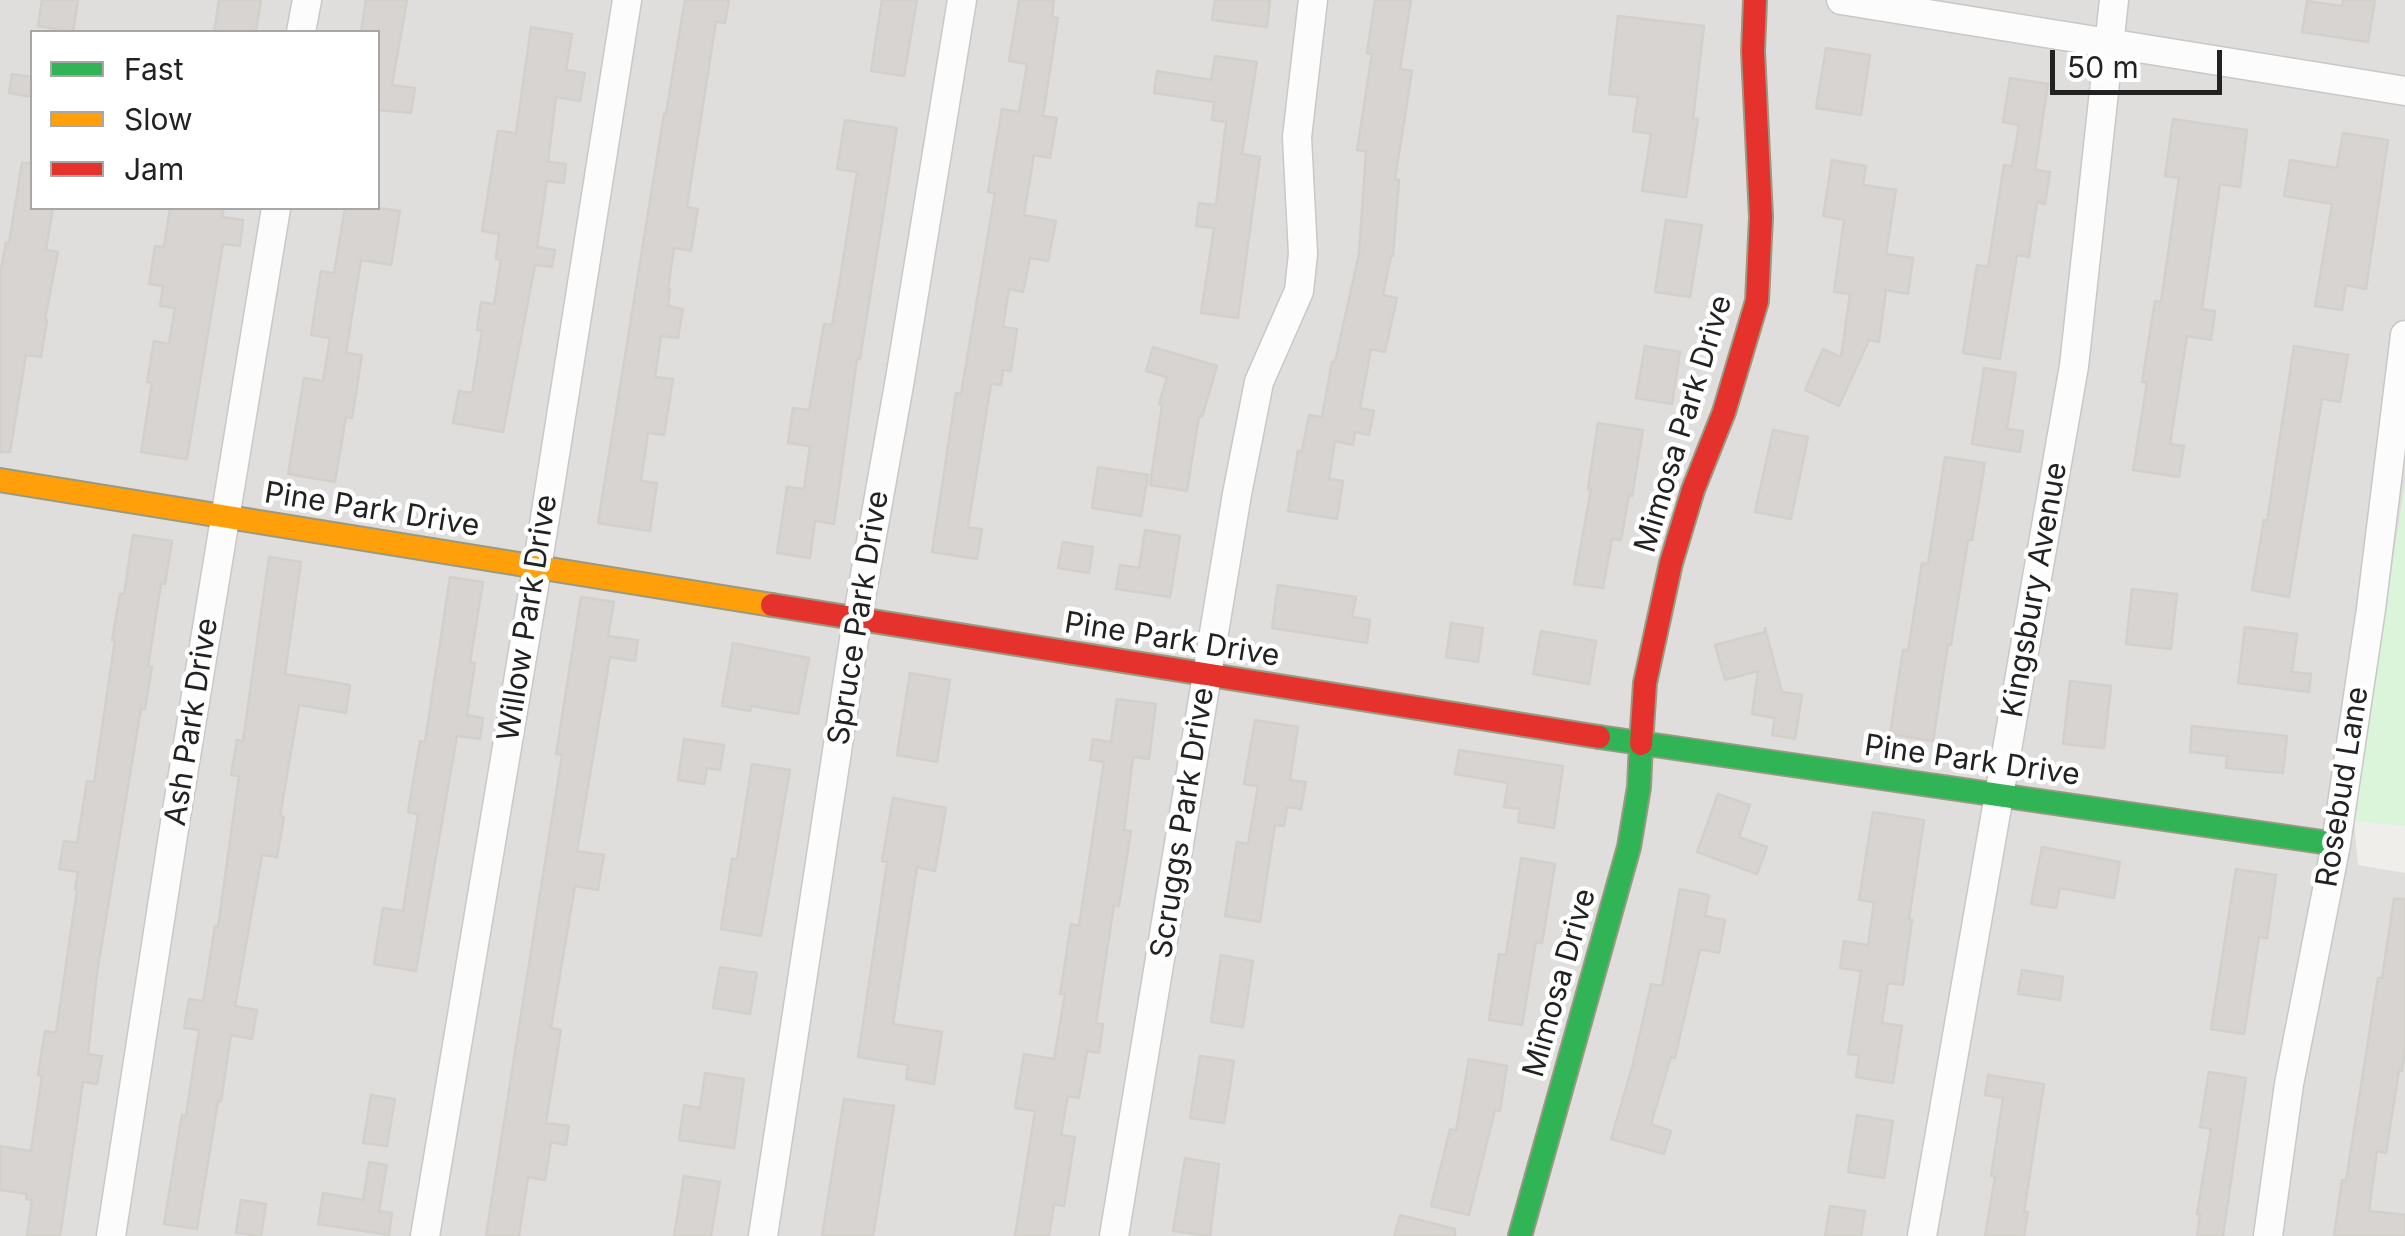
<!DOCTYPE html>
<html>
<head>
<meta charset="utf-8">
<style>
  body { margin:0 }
  #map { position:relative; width:2405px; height:1236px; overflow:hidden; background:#f0eeeb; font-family:Inter,sans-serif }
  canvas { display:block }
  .legend { position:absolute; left:30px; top:30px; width:350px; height:180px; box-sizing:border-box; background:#fff; border:2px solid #a7a7a7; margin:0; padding:12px 18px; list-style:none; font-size:30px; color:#222 }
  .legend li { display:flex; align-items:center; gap:20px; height:50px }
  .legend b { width:50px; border:2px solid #a7a7a7 }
  .scale { position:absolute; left:2050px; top:50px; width:172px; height:45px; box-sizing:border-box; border:5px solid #222; border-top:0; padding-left:12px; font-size:30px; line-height:35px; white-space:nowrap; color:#222; -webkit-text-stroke:8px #fff; paint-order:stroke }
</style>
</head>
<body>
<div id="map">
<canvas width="2405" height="1236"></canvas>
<ul class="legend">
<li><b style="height:12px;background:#30b455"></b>Fast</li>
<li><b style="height:12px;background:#ff9f0a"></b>Slow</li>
<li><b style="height:12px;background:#e5322d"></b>Jam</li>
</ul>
<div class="scale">50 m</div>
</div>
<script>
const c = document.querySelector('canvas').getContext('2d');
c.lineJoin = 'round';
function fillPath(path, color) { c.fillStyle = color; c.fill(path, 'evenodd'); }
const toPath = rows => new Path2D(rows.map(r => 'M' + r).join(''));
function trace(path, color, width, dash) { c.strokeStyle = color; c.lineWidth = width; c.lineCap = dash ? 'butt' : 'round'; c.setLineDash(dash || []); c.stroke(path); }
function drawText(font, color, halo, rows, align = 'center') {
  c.font = font + ' Inter,sans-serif'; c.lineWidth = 9; c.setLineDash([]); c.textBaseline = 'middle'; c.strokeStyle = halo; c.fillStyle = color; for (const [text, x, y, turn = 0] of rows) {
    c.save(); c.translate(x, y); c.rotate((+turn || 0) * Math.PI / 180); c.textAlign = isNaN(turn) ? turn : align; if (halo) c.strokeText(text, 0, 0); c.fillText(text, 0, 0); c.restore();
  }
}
const residential = toPath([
  [0,0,2405,0,2405,482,2354,821,2358,865,2405,873,2405,1236,0,1236],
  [32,32,378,32,378,208,32,208]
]);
const park = toPath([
  [2405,482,2405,826,2354,821]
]);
const building = toPath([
  [42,0,78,0,73,32,38,26,42,0],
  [219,0,261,0,256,32,214,32,219,0],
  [366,0,407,0,392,85,415,88,411,113,378,110,378,32,361,32,366,0],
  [685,0,729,0,725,23,716,22,687,207,698,209,691,251,674,248,668,289,670,289,668,306,683,309,678,338,661,336,655,377,673,379,664,435,648,433,641,481,657,483,650,531,598,523,664,114,666,114,685,0],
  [882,0,917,0,904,76,871,71,882,0],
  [1019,0,1054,0,1052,17,1058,18,1043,116,1057,118,1050,158,1034,155,1024,215,1056,221,1048,261,1030,258,1023,292,1009,289,1003,327,1017,329,1011,371,1003,370,1001,385,991,384,968,527,982,529,977,559,932,552,956,393,961,394,995,193,988,192,1002,109,1019,112,1027,64,1009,61,1019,0],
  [1215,0,1270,0,1267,27,1212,20,1215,0],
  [1375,0,1411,0,1400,69,1412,71,1395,179,1399,180,1393,256,1391,256,1383,295,1397,298,1385,352,1371,349,1360,408,1374,411,1369,435,1355,432,1353,445,1335,441,1329,479,1343,481,1337,519,1288,511,1298,451,1302,451,1309,415,1322,417,1332,362,1335,362,1359,254,1366,151,1357,150,1372,54,1367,53,1375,0],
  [2343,0,2375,0,2368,42,2302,32,2307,1,2342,6,2343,0],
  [1618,16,1704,26,1693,119,1698,119,1686,197,1642,191,1651,134,1633,131,1638,97,1609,94,1618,16],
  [531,27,572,34,566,70,585,73,580,101,556,97,548,162,566,164,564,183,547,181,537,247,555,250,552,267,535,265,503,432,453,423,459,391,472,393,482,331,477,330,481,302,494,304,501,260,496,259,499,234,482,231,498,131,516,133,531,27],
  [1826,48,1870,55,1861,115,1816,108,1826,48],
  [1215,56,1257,62,1242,154,1260,157,1238,318,1201,313,1214,228,1196,226,1199,203,1216,205,1226,122,1212,120,1214,102,1154,93,1157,71,1211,80,1215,56],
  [12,74,32,77,32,97,9,93,12,74],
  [2010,78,2048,84,2035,170,2050,172,2045,204,2037,202,2029,257,2017,255,2000,359,1963,353,1977,265,1988,267,2004,165,2012,166,2019,125,2003,122,2010,78],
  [2173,119,2247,130,2240,187,2220,184,2202,309,2215,311,2211,340,2187,336,2170,444,2184,446,2179,477,2133,470,2147,382,2142,382,2155,301,2161,302,2179,178,2165,176,2173,119],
  [845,120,897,128,860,359,857,359,834,524,815,521,810,558,777,553,787,487,804,489,810,446,788,443,793,408,809,410,824,324,832,325,840,279,857,172,837,169,845,120],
  [2343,133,2388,140,2366,289,2346,285,2342,310,2315,306,2332,204,2284,196,2290,160,2337,168,2343,133],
  [1832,160,1866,166,1863,185,1896,190,1886,254,1913,258,1908,294,1886,290,1879,342,1869,340,1839,406,1805,390,1823,349,1841,357,1850,294,1834,292,1844,220,1823,216,1832,160],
  [22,163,32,163,32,208,53,208,46,250,58,252,45,319,47,320,41,357,26,355,10,452,0,452,0,275,6,242,9,243,22,163],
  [170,208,224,208,222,217,243,220,240,246,223,244,187,459,141,452,152,383,147,382,154,341,169,344,175,308,160,306,163,286,149,284,155,246,164,247,170,208],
  [345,208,379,208,400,211,391,265,361,260,346,353,362,355,352,418,346,417,335,482,288,474,304,378,323,381,330,338,311,335,321,271,334,273,345,208],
  [1666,220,1702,225,1690,297,1655,292,1666,220],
  [1645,346,1680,352,1672,404,1636,398,1645,346],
  [2294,346,2348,355,2340,402,2322,399,2289,597,2252,590,2264,520,2267,521,2294,346],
  [1153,347,1217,366,1202,417,1199,416,1187,491,1150,485,1162,405,1159,404,1167,377,1146,371,1153,347],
  [1984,368,2016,373,2007,429,2023,431,2020,452,1972,444,1984,368],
  [1598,423,1643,430,1632,496,1629,495,1621,540,1612,539,1603,588,1574,584,1591,489,1588,489,1598,423],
  [1773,430,1808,437,1791,519,1755,512,1773,430],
  [1945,457,1985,463,1972,540,1968,540,1951,645,1948,644,1933,741,1890,734,1903,650,1908,651,1922,563,1928,564,1945,457],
  [1098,467,1148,475,1141,516,1092,508,1098,467],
  [1145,530,1180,536,1170,597,1116,589,1120,565,1139,568,1145,530],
  [133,535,172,541,165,584,161,584,148,666,152,667,145,709,141,708,97,973,88,1054,102,1056,97,1084,83,1082,60,1236,27,1236,32,1200,26,1199,27,1194,0,1190,0,1146,31,1151,42,1076,38,1075,45,1031,56,1033,77,890,75,889,78,872,59,869,64,841,77,843,87,781,94,782,115,640,112,640,120,594,124,594,133,535],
  [1063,542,1093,547,1089,573,1058,568,1063,542],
  [269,557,301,562,285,674,350,685,346,713,299,705,280,816,284,817,277,857,262,855,235,1006,257,1010,252,1039,231,1035,221,1101,218,1101,197,1229,164,1224,182,1115,186,1116,199,1030,184,1028,189,999,203,1001,215,926,218,927,239,776,231,775,237,740,243,741,269,557],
  [450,577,483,582,470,662,475,663,467,715,483,718,480,739,457,736,416,971,374,964,383,908,403,911,418,814,408,812,420,741,425,742,450,577],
  [1278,585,1356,597,1352,617,1370,620,1367,643,1272,628,1278,585],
  [2132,589,2177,594,2171,649,2126,644,2132,589],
  [581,597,614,602,608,636,638,640,635,661,610,657,577,851,604,855,598,890,575,886,551,1028,561,1030,546,1123,569,1126,566,1145,551,1142,545,1180,528,1177,519,1236,486,1236,562,755,556,754,581,597],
  [1451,623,1483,628,1478,662,1446,657,1451,623],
  [2245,627,2297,634,2292,672,2311,674,2309,692,2238,683,2245,627],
  [1765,628,1782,692,1802,695,1795,739,1772,735,1775,718,1752,714,1758,671,1725,680,1715,645,1765,632,1765,628],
  [1541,631,1596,641,1589,684,1533,674,1541,631],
  [733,643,809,658,798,714,751,706,750,711,722,706,733,643],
  [910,673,950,680,937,762,897,755,910,673],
  [2070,681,2111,686,2104,748,2063,744,2070,681],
  [1117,699,1156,704,1149,759,1133,757,1124,830,1131,831,1119,906,1114,905,1096,1023,1103,1024,1099,1053,1087,1051,1079,1098,1068,1096,1061,1135,1075,1137,1064,1206,1054,1204,1049,1236,1015,1236,1035,1111,1015,1108,1024,1054,1054,1059,1065,994,1060,994,1071,924,1079,926,1104,762,1090,760,1093,739,1111,742,1117,699],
  [1255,720,1298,727,1290,780,1306,782,1301,809,1287,807,1284,826,1275,825,1260,922,1225,916,1237,842,1248,844,1258,786,1244,784,1255,720],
  [2192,726,2287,736,2283,773,2226,768,2227,756,2190,752,2192,726],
  [684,739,724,745,720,770,707,768,704,784,678,780,684,739],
  [1459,750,1563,766,1554,828,1518,822,1520,809,1504,807,1508,783,1455,774,1459,750],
  [752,764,790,770,761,936,721,929,732,859,737,859,752,764],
  [1718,794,1750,805,1739,837,1767,847,1757,874,1697,852,1718,794],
  [893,798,946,808,935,871,917,867,893,1024,942,1032,934,1084,906,1079,908,1065,858,1057,887,862,882,861,893,798],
  [1873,812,1924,820,1909,919,1912,920,1903,985,1888,983,1882,1023,1902,1026,1893,1083,1856,1077,1859,1055,1848,1054,1861,971,1840,968,1844,941,1868,945,1874,902,1859,900,1873,812],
  [2042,847,2120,862,2114,898,2060,888,2056,908,2031,904,2042,847],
  [1521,858,1555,864,1542,943,1536,942,1522,1025,1489,1020,1499,954,1506,955,1521,858],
  [2236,869,2276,875,2267,938,2259,937,2244,1034,2211,1029,2236,869],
  [1680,889,1709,895,1705,916,1725,920,1719,953,1700,949,1675,1058,1671,1057,1651,1124,1671,1131,1664,1154,1611,1139,1633,1064,1651,984,1662,986,1680,889],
  [2394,899,2405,899,2405,1049,2402,1071,2399,1070,2386,1153,2377,1151,2369,1211,2405,1215,2405,1236,2334,1236,2342,1180,2346,1181,2378,978,2382,978,2394,899],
  [1221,955,1253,961,1243,1027,1211,1022,1221,955],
  [720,967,757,973,750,1014,713,1008,720,967],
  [2022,970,2063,977,2060,1000,2018,994,2022,970],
  [1200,1056,1234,1061,1224,1123,1190,1118,1200,1056],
  [1469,1059,1507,1066,1500,1111,1495,1110,1469,1215,1431,1206,1450,1129,1456,1131,1469,1059],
  [2209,1072,2246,1078,2223,1236,2197,1236,2200,1214,2197,1214,2211,1129,2200,1127,2209,1072],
  [705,1073,744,1079,734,1148,679,1140,684,1105,700,1108,705,1073],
  [1988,1075,2044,1084,2024,1212,2028,1212,2024,1236,1985,1236,1995,1177,1991,1176,2003,1098,1985,1095,1988,1075],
  [371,1095,395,1099,387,1146,363,1143,371,1095],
  [844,1099,894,1106,873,1236,822,1236,844,1099],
  [1857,1115,1893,1121,1884,1178,1848,1172,1857,1115],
  [1185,1158,1219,1164,1210,1236,1173,1231,1185,1158],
  [369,1162,387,1165,379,1211,392,1213,389,1235,318,1224,323,1193,363,1200,369,1162],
  [684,1176,720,1182,711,1236,674,1236,684,1176],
  [241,1200,266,1204,261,1236,236,1233,241,1200],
  [1830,1206,1865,1211,1861,1236,1825,1236,1830,1206],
  [1400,1215,1455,1229,1455,1236,1394,1236,1400,1215]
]);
const street = toPath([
  [1841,0,2405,91],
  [301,32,307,0],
  [111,1236,174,829,276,208],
  [425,1236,537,568,627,0],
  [763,1236,857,620,900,379,962,0],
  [1114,1236,1237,494,1259,382,1299,291,1303,254,1297,137,1313,0],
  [1922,1236,2074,366,2114,0],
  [2268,1236,2289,1084,2336,844,2371,609,2405,335]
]);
const fast = toPath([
  [1599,737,2336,844],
  [1520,1236,1629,847,1639,787,1641,744]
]);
const slow = toPath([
  [0,480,772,605]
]);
const jam = toPath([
  [772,605,1599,737],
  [1641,744,1645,683,1671,563,1693,490,1724,412,1757,301,1761,217,1753,51,1755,0]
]);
const streetNames = [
  ["Mimosa Park Drive",1684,424,-73],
  ["Pine Park Drive",372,510,9],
  ["Kingsbury Avenue",2035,590,-80],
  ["Willow Park Drive",528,618,-81],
  ["Spruce Park Drive",859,618,-81],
  ["Pine Park Drive",1172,640,9],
  ["Ash Park Drive",192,722,-81],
  ["Pine Park Drive",1972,761,8],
  ["Rosebud Lane",2343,787,-81],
  ["Scruggs Park Drive",1183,823,-81],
  ["Mimosa Drive",1560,983,-74]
];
fillPath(residential, '#dfdedc');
fillPath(park, '#daf5da');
fillPath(building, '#d7d4d2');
trace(building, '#d3d0cc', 2.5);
trace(street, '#c9c8c7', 31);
trace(fast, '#999a82', 26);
trace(slow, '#999a82', 26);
trace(jam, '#999a82', 26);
trace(street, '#fdfcfc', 28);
trace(fast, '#30b455', 22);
trace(slow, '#ff9f0a', 22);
trace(jam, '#e5322d', 22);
drawText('30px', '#222', '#fff', streetNames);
</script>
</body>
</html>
